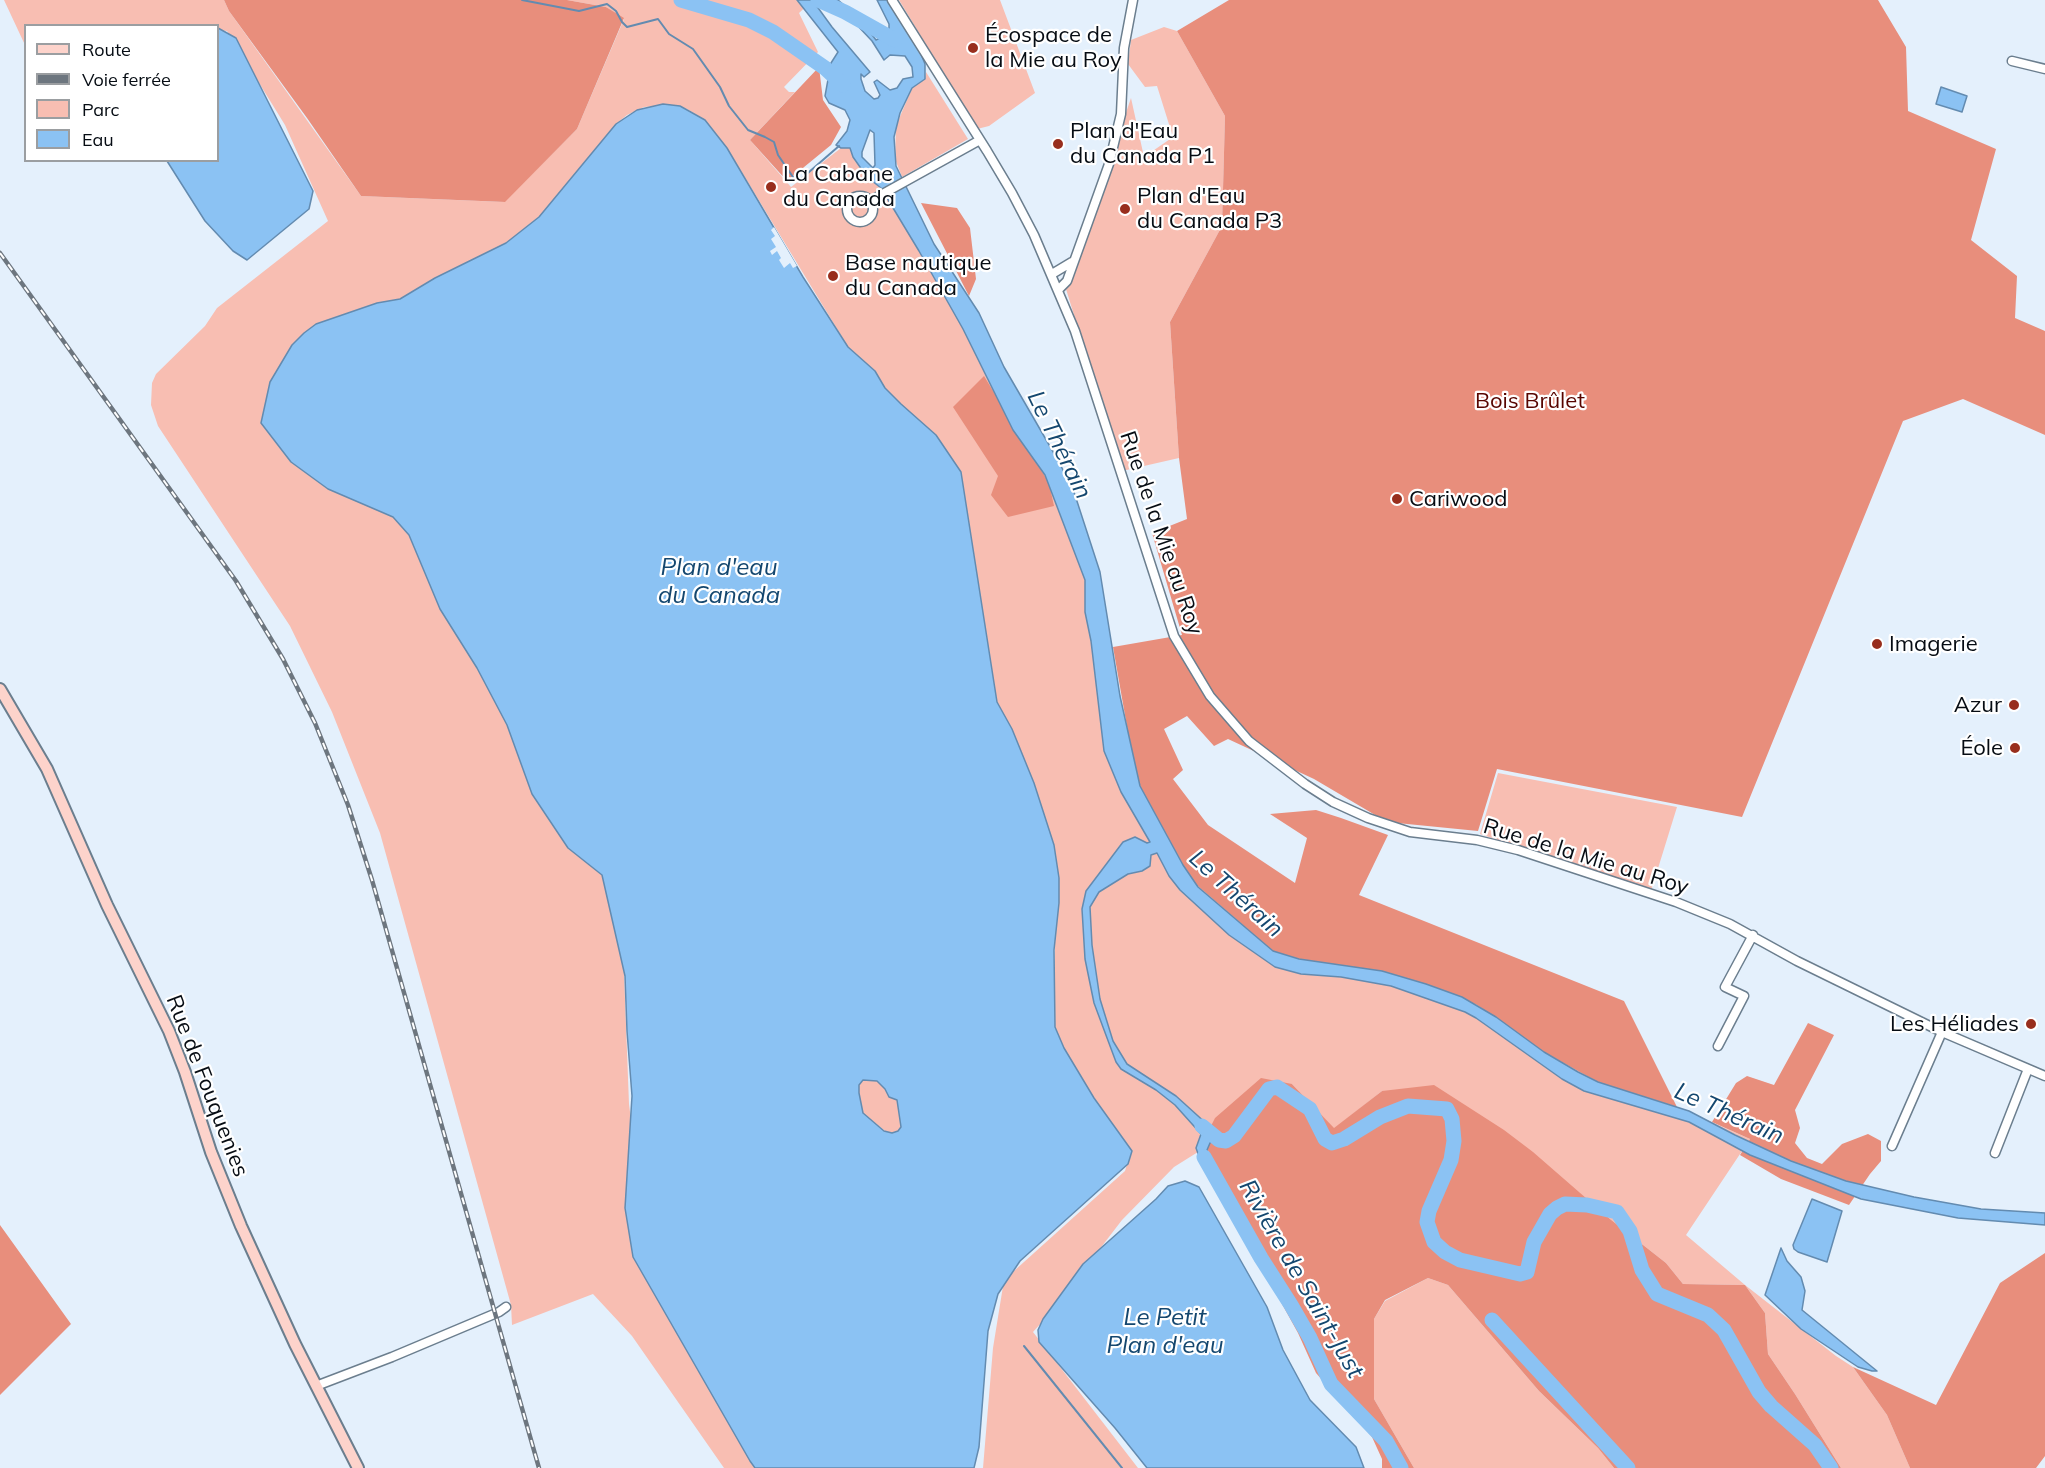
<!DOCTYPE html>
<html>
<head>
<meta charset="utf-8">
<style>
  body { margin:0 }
  #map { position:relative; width:2045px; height:1468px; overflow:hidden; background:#e4f0fc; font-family:Mulish,sans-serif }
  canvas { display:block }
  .legend { position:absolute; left:24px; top:24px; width:195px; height:138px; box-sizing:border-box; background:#fff; border:2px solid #9b9ea1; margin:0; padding:8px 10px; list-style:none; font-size:18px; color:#060c13 }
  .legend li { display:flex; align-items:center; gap:12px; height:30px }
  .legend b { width:30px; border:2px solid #9b9ea1 }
</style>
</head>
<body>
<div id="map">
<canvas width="2045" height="1468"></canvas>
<ul class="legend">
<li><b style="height:8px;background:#fdd3cb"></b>Route</li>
<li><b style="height:8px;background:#6d767f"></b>Voie ferrée</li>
<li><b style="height:16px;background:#f8beb2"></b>Parc</li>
<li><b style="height:16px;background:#8bc2f3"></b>Eau</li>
</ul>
</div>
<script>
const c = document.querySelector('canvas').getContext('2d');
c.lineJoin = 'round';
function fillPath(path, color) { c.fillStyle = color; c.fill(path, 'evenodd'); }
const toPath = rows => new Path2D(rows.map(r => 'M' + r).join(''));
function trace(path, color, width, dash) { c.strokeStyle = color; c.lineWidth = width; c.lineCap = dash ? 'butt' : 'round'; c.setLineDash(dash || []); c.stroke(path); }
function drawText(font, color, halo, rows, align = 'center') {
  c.font = font + ' Mulish,sans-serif'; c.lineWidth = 4.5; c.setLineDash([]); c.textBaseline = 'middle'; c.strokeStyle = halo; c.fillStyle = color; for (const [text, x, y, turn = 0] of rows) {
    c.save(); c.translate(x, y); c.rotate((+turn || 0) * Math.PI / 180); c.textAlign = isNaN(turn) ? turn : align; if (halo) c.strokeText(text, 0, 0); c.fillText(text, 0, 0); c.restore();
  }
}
const green = toPath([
  [4,0,224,0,229,11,361,196,504,202,577,129,624,19,606,7,567,0,813,0,799,13,818,52,784,87,789,92,795,92,750,140,791,187,841,148,850,148,853,157,870,180,881,188,919,251,963,329,1013,430,1045,475,1056,502,1085,580,1085,612,1091,641,1104,751,1121,792,1150,842,1173,845,1192,881,1273,951,1426,984,1677,1107,1750,1139,1686,1235,1745,1285,1836,1356,1853,1367,1887,1415,1910,1468,1841,1468,1795,1394,1768,1354,1765,1313,1745,1285,1683,1284,1666,1263,1610,1219,1382,1091,1334,1129,1292,1084,1198,1152,1174,1167,1122,1220,1052,1311,1033,1332,1138,1468,983,1468,993,1348,1004,1280,1125,1171,1129,1158,1118,1131,1094,1098,1064,1048,1055,1027,1054,1014,1055,927,1012,729,997,702,961,472,936,435,901,404,885,388,875,371,848,347,727,148,705,120,687,109,672,105,644,107,627,115,616,124,539,217,506,243,435,278,400,299,377,303,316,324,292,345,261,422,291,462,328,489,393,517,413,539,478,664,542,800,604,877,622,920,629,1104,648,1255,759,1468,724,1468,632,1336,593,1294,512,1325,511,1305,380,833,332,712,290,626,158,426,151,405,152,383,156,374,205,326,217,308,328,221,285,125,227,31,218,30,218,26,26,26,25,45],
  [899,0,1000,0,1035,93,989,126,977,129],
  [1164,27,1177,31,1225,116,1222,226,1170,322,1179,458,1122,471,1066,289,1131,98,1144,157,1173,137,1157,86,1145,87,1128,64,1131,40],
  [926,72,968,139,902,177,895,159,896,126,912,88,925,79],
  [1498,773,1677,807,1651,891,1480,834],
  [863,1080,877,1081,885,1089,889,1097,897,1100,901,1127,898,1131,892,1133,885,1131,863,1113,859,1093,859,1085],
  [1428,1278,1448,1285,1539,1391,1598,1448,1614,1468,1414,1468,1374,1399,1374,1319,1385,1301]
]);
const forest = toPath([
  [224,0,567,0,606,7,624,18,577,129,505,202,361,196,307,118,229,11],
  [1229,0,1878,0,1906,47,1908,111,1996,149,1971,240,2017,276,2015,318,2045,331,2045,435,1963,399,1903,421,1742,817,1497,769,1478,831,1387,822,1314,779,1228,739,1214,746,1187,716,1164,729,1183,770,1173,779,1208,825,1295,883,1307,838,1270,814,1316,810,1341,818,1388,835,1359,895,1624,1001,1677,1107,1598,1082,1544,1052,1477,1005,1416,981,1382,971,1299,959,1273,951,1192,881,1140,786,1132,755,1113,647,1182,635,1152,533,1187,519,1179,458,1170,322,1222,226,1225,116,1177,31],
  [819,67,823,100,841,127,831,145,787,181,750,140],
  [921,203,957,208,970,228,976,279,969,296],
  [984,376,1049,483,1054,506,1008,517,991,495,998,476,953,407],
  [1808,1023,1834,1035,1795,1110,1800,1128,1795,1143,1807,1158,1822,1164,1842,1144,1868,1134,1881,1141,1881,1161,1870,1174,1849,1205,1781,1179,1740,1155,1750,1139,1712,1122,1736,1083,1747,1076,1774,1085],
  [1261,1078,1292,1084,1334,1128,1382,1091,1434,1085,1504,1130,1533,1152,1610,1219,1666,1263,1683,1284,1745,1285,1765,1313,1768,1354,1795,1394,1841,1468,1614,1468,1598,1448,1539,1391,1448,1285,1428,1278,1385,1300,1374,1319,1374,1399,1414,1468,1382,1468,1382,1459,1372,1437,1316,1373,1298,1333,1198,1152,1215,1118],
  [0,1225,71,1324,0,1395],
  [2045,1253,2045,1456,2036,1468,1910,1468,1887,1415,1853,1367,1936,1405,2000,1283]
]);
const water = toPath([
  [797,0,838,0,860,19,876,40,888,34,889,31,889,24,877,0,888,0,921,54,925,64,925,79,912,88,900,113,894,137,896,166,934,244,979,313,1004,367,1059,462,1074,492,1100,572,1120,696,1140,786,1183,865,1198,887,1273,951,1299,959,1382,971,1426,984,1462,997,1496,1017,1544,1052,1578,1072,1598,1082,1689,1111,1735,1135,1791,1161,1846,1181,1914,1197,1981,1209,2045,1213,2045,1225,1958,1218,1861,1199,1750,1155,1689,1122,1584,1091,1562,1079,1476,1018,1465,1012,1391,986,1341,977,1301,974,1275,967,1229,935,1180,890,1169,876,1157,853,1151,855,1150,866,1142,871,1128,874,1099,892,1090,907,1092,945,1100,999,1113,1041,1127,1064,1176,1096,1219,1135,1210,1143,1207,1150,1207,1158,1216,1174,1211,1177,1201,1162,1196,1148,1201,1134,1175,1105,1156,1090,1121,1069,1116,1062,1094,1003,1085,959,1082,909,1086,891,1123,842,1135,837,1147,843,1150,842,1121,792,1104,751,1091,641,1085,612,1085,580,1045,475,1013,430,963,329,919,251,881,188,867,177,853,157,850,148,841,148,836,145,847,131,850,120,845,110,829,103,825,96,831,63,838,52,797,0],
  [819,0,835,6,855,23,872,41,884,60,890,55,905,56,912,67,913,77,903,79,897,88,890,90,877,80,874,82,880,95,878,98,874,99,865,91,861,79,861,74,864,77,870,72,832,27,816,5,817,1,819,0],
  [870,130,874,133,875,165,873,168,862,157,862,152,870,130],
  [218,28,236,38,313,191,309,209,247,260,233,251,205,221,167,161,218,160,218,28],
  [1941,87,1967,96,1962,112,1936,104,1941,87],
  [663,104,680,106,705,120,727,148,803,277,848,347,875,371,885,388,901,404,936,435,961,472,997,702,1012,729,1034,783,1054,845,1059,878,1059,903,1054,950,1055,1027,1064,1048,1094,1098,1132,1151,1128,1164,1020,1261,998,1294,988,1331,979,1447,974,1468,755,1468,750,1461,633,1257,625,1208,632,1096,627,1031,625,976,602,875,568,848,532,794,507,725,477,668,440,609,409,535,393,517,328,489,291,462,261,423,270,382,292,345,304,333,316,324,377,303,400,299,435,278,506,243,539,217,616,124,637,110,663,104],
  [863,1080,877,1081,885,1089,889,1097,897,1100,901,1127,898,1131,892,1133,884,1131,863,1113,859,1093,859,1085,863,1080],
  [1185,1181,1199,1187,1267,1307,1283,1350,1310,1400,1356,1447,1364,1468,1147,1468,1115,1428,1039,1342,1038,1330,1043,1319,1083,1264,1156,1199,1168,1186,1185,1181],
  [1812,1199,1842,1211,1827,1262,1798,1252,1794,1249,1793,1245,1812,1199],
  [1781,1248,1787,1261,1801,1277,1805,1291,1802,1310,1877,1371,1872,1371,1858,1367,1801,1329,1765,1295,1781,1248]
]);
const pier = toPath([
  [774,227,797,266,793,268,790,263,784,268,779,260,781,258,777,251,772,255,770,251,776,247,771,239,775,236,771,230]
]);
const stream = toPath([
  [522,0,579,11,607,4,616,11,622,22,627,27,658,19,669,34,693,49,720,87,729,106,748,130,765,137,774,142,778,155,793,177,801,179,839,146],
  [1024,1346,1122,1468]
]);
const river = toPath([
  [681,0,749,20,773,32,825,68,843,85],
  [818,0,845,12,895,40],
  [1202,1126,1219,1140,1226,1141,1234,1136,1269,1089,1277,1087,1310,1109,1325,1139,1332,1143,1344,1139,1380,1117,1408,1106,1447,1109,1452,1119,1454,1141,1451,1160,1429,1211,1427,1222,1434,1242,1445,1252,1460,1260,1520,1274,1527,1272,1534,1242,1550,1214,1557,1208,1565,1204,1587,1205,1617,1212,1630,1231,1642,1270,1657,1294,1708,1315,1724,1330,1759,1392,1771,1406,1815,1445,1831,1468],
  [1204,1157,1261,1258,1291,1305,1310,1338,1331,1384,1386,1441,1401,1468],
  [1492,1320,1628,1468]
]);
const street = toPath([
  [892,0,987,151,1012,193,1034,235,1075,331,1174,636,1210,696,1249,741,1305,784,1333,802,1368,818,1410,832,1477,840,1518,850,1676,902,1730,924,1797,961,1942,1032,2045,1076],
  [2012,61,2045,69],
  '847 209a13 13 0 1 1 26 0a13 13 0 1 1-26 0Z',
  [870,201,980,140],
  [1052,274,1072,262],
  [1059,289,1067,281,1109,164,1121,114,1124,48,1133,0],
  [1718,1046,1744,996,1725,987,1753,935],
  [1892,1146,1942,1032],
  [1995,1153,2028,1069],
  [316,1386,392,1357,499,1312,506,1307]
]);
const secondary = toPath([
  [0,689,47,769,107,905,169,1031,185,1072,211,1152,241,1226,295,1344,358,1468]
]);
const rail = toPath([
  [0,253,236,581,283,659,315,723,348,805,372,880,539,1468]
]);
const markers = [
  [973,48,6,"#982e1d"],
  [1058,144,6,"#982e1d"],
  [771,187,6,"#982e1d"],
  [1125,209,6,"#982e1d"],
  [833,276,6,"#982e1d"],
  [1397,499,6,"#982e1d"],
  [1877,644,6,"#982e1d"],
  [2014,705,6,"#982e1d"],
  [2015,748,6,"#982e1d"],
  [2031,1024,6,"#982e1d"]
];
const poiNames = [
  ["Écospace de",985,35],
  ["la Mie au Roy",985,60],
  ["Plan d'Eau",1070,131],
  ["du Canada P1",1070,156],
  ["La Cabane",783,174],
  ["du Canada",783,199],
  ["Plan d'Eau",1137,196],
  ["du Canada P3",1137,221],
  ["Base nautique",845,263],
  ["du Canada",845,288],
  ["Cariwood",1409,499],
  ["Imagerie",1889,644],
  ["Azur",2002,705,"right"],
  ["Éole",2003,748,"right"],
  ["Les Héliades",2019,1024,"right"]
];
const parkNames = [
  ["Bois Brûlet",1530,401]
];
const streetNames = [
  ["Rue de la Mie au Roy",1161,533,71],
  ["Rue de la Mie au Roy",1586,857,17],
  ["Rue de Fouquenies",207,1086,69]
];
const waterNames = [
  ["Le Thérain",1059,445,64],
  ["Plan d'eau",719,568],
  ["du Canada",719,596],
  ["Le Thérain",1236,894,42],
  ["Le Thérain",1729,1114,24],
  ["Rivière de Saint-Just",1301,1279,60],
  ["Le Petit",1165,1318],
  ["Plan d'eau",1165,1346]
];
fillPath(green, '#f8beb2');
fillPath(forest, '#e88e7c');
fillPath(water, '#8bc2f3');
trace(water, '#638bb0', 1.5);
fillPath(pier, '#e4f0fc');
trace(stream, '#638bb0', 2);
trace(river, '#8bc2f3', 15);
trace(street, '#6b7e8e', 11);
trace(secondary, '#6b7e8e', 14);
trace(street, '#fff', 8);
trace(secondary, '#fdd3cb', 10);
trace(rail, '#6d767f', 4.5);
trace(rail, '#fff', 2, [7]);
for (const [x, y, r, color] of markers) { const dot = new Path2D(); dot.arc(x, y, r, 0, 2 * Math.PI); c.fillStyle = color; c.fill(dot); trace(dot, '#fff', 2); }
drawText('22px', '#060c13', '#fff', poiNames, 'left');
drawText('22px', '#580500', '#fff', parkNames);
drawText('22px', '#060c13', '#fff', streetNames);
drawText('italic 24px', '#14476f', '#fff', waterNames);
</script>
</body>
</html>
